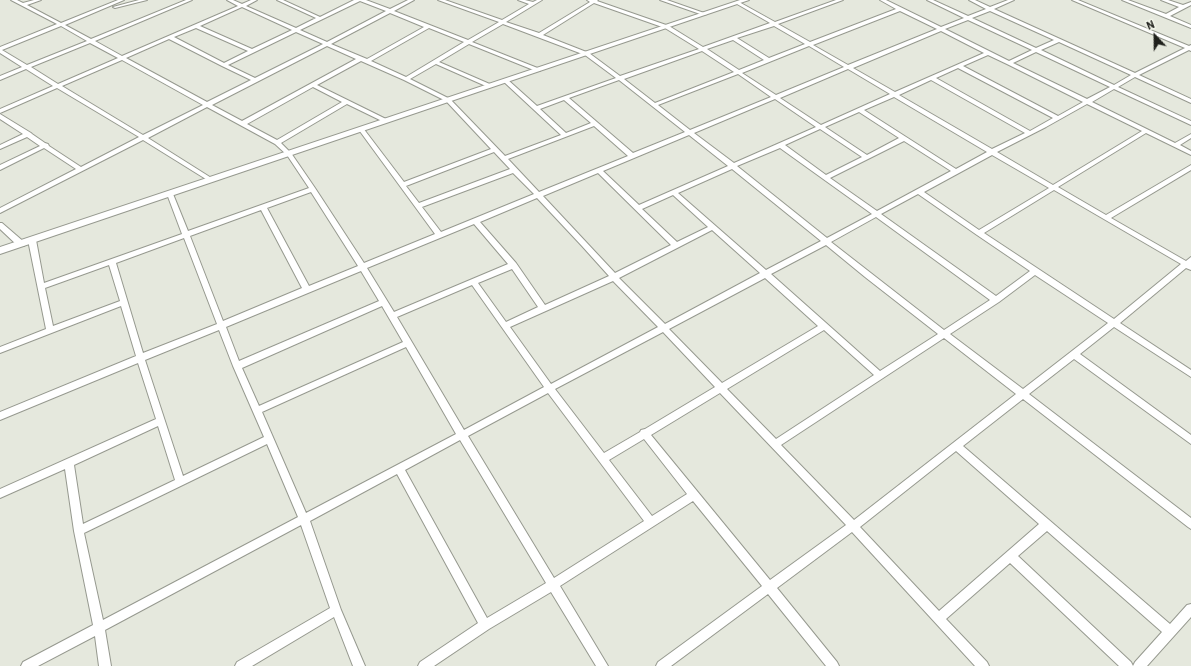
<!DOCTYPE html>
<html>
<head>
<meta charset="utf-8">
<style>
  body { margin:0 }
  #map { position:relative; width:1191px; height:666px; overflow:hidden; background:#e5e8dd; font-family:Barlow,sans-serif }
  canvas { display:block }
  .north { position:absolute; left:1135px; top:16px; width:40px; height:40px; -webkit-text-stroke:3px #f2f5ea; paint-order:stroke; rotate:338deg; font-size:11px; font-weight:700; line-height:16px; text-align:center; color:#1f201c }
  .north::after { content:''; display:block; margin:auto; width:14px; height:18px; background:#1f201c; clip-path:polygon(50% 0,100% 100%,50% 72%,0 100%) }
</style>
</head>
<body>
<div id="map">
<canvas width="1191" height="666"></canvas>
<div class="north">N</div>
</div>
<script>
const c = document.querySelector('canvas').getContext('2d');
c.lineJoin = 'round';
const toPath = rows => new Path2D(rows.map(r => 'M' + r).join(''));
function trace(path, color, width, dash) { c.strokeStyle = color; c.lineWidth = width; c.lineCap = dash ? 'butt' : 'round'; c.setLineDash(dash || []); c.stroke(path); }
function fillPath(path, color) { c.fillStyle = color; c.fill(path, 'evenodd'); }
const street = toPath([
  [11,0,17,0,23,3,34,0,41,0,27,5,61,23,118,0,124,0,65,25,91,39,186,0,192,0,95,41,122,56,238,6,227,0,233,0,242,4,251,0,257,0,246,6,296,28,316,18,277,0,283,0,320,17,354,0,366,0,390,9,408,0,414,0,394,11,468,40,499,22,438,0,445,0,502,20,529,4,518,0,525,0,533,2,537,0,542,0,506,22,539,33,590,2,587,0,598,0,597,1,669,26,703,47,770,23,737,4,737,3,739,2,775,22,836,0,843,0,778,24,810,42,896,9,880,0,886,0,941,27,964,18,927,0,933,0,968,16,986,9,969,0,975,0,990,7,1008,0,1014,0,994,9,1135,73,1185,48,1072,0,1078,0,1189,46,1191,45,1191,51,1189,50,1139,75,1191,99,1191,103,1135,77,1118,87,1191,121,1191,125,1114,89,1092,102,1175,143,1191,134,1191,138,1180,145,1191,151,1191,155,1146,133,1058,187,1106,215,1191,165,1191,170,1111,218,1186,261,1191,257,1191,270,1186,268,1120,323,1191,370,1191,377,1114,327,1080,354,1191,435,1191,444,1074,359,1029,394,1191,518,1191,529,1188,527,1023,399,963,446,1170,624,1187,605,1191,604,1191,617,1147,666,1133,666,1135,662,1162,632,1047,531,1018,556,1131,662,1133,666,1119,666,1010,563,946,619,987,662,989,666,975,666,852,532,777,588,837,662,839,666,826,666,768,594,671,666,656,666,658,662,762,586,693,501,560,586,608,666,596,666,551,592,489,629,434,666,418,666,420,662,478,623,397,474,310,521,341,610,365,666,353,666,334,617,252,666,235,666,237,662,330,608,301,525,105,630,111,666,99,666,95,636,38,666,21,666,23,662,93,625,74,531,65,469,0,498,0,489,156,419,138,363,0,420,0,412,136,356,121,306,0,353,0,347,46,329,28,240,29,238,32,238,36,240,44,283,182,234,167,194,168,192,172,192,173,194,188,231,309,188,287,155,275,144,207,107,148,138,213,179,213,181,209,181,143,140,0,213,0,208,76,169,44,148,0,170,0,165,40,146,27,137,0,149,0,145,23,134,0,119,0,114,31,133,32,134,45,143,48,144,49,146,81,167,139,137,57,88,0,113,0,109,53,86,26,69,0,80,0,76,22,67,0,53,0,47,57,24,11,0],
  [360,1,386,11,327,42,300,30,360,1],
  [594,3,665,28,699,49,620,76,589,53,543,35,594,3],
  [242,7,292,30,252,49,200,26,242,7],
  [900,11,937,29,848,65,813,45,900,11],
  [990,11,1054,40,1036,48,972,18,990,11],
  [390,13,424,27,367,59,331,44,390,13],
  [968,20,1032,50,1009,61,945,29,968,20],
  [503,24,585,55,616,78,537,106,508,80,504,80,504,82,561,135,505,156,450,99,410,79,436,64,488,87,492,87,492,85,439,62,469,44,536,71,540,71,540,69,472,42,503,24],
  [61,26,87,41,27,65,2,50,61,26],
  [774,26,805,44,769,58,737,38,774,26],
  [196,28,248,51,224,63,174,37,196,28],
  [429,28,464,42,406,77,371,61,429,28],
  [941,31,984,53,895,92,853,68,941,31],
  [296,32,323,44,255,78,228,65,296,32],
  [169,39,222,66,251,80,207,102,126,58,169,39],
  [733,40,764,60,739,70,707,49,733,40],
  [1059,42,1131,75,1114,85,1041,50,1059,42],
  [90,43,118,58,58,84,31,67,90,43],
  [327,46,356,59,242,121,212,105,327,46],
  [809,46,844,67,776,95,742,73,809,46],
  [702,51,734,72,655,103,624,79,702,51],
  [1036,52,1110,87,1087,99,1013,63,1036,52],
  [988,55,1007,64,1083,102,1058,116,963,66,988,55],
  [122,60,203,105,143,135,62,86,122,60],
  [361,61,404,80,446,101,491,149,404,182,363,128,359,128,359,130,435,234,364,263,315,188,291,153,281,143,347,104,384,122,388,122,388,120,317,85,361,61],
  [958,68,1053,118,1030,131,936,78,958,68],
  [848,69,890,94,821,125,780,98,848,69],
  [738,74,771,97,690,130,658,105,738,74],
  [619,80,685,132,633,153,569,98,619,80],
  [931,80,1025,133,992,149,899,95,931,80],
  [313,87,342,102,277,140,247,124,313,87],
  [894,97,987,152,956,169,864,110,894,97],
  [775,99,816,127,734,163,694,133,775,99],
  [564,100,591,123,566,133,540,109,564,100],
  [1087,104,1142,131,1053,185,997,152,1046,127,1087,104],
  [859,112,899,138,867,155,825,127,859,112],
  [594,126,628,156,539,192,508,159,594,126],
  [820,129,862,157,826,175,785,145,820,129],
  [689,135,728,166,639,205,603,171,689,135],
  [904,141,951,171,877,211,830,178,904,141],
  [780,148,872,214,827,238,737,166,780,148],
  [494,152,510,169,419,203,406,186,494,152],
  [992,155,1049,188,979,230,924,192,992,155],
  [732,169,821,241,766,270,678,193,732,169],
  [513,173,534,194,441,232,422,207,513,173],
  [598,173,671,245,615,273,543,196,598,173],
  [1054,190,1181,264,1114,319,984,233,1054,190],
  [311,192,358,266,309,286,267,208,311,192],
  [918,194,977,235,1030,271,996,296,881,214,918,194],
  [673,195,708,227,677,242,642,209,673,195],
  [537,198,582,246,609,276,545,305,516,263,480,222,537,198],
  [261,210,302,288,223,321,190,236,261,210],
  [876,217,990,300,944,330,831,242,876,217],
  [474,224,508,264,394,312,367,268,474,224],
  [712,230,760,273,665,324,619,278,712,230],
  [184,238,217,324,143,353,116,263,184,238],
  [826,245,865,277,938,334,880,371,771,274,826,245],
  [109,265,120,301,53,326,45,288,109,265],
  [512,269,538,307,506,322,478,283,512,269],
  [361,271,379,301,239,361,226,327,361,271],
  [1035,275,1108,323,1023,389,950,334,999,302,1035,275],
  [765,278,818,326,722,383,669,329,765,278],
  [613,281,658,327,551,384,510,327,613,281],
  [472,285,544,387,464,430,397,317,472,285],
  [382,306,403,342,259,406,242,368,382,306],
  [219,330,233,366,264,437,183,476,145,360,219,330],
  [824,330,874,375,776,439,727,389,824,330],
  [663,332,715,387,645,429,641,430,640,432,604,453,555,389,663,332],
  [944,338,1016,394,854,520,781,445,944,338],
  [406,347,456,434,306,513,262,412,406,347],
  [548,393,644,521,554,578,468,436,548,393],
  [720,393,846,525,770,580,651,435,720,393],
  [158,426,175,480,83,524,74,465,158,426],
  [644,439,687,494,652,516,609,460,644,439],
  [460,440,546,583,487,618,405,470,460,440],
  [267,444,298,517,103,620,84,533,267,444],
  [956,451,1039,524,939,611,860,527,956,451],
  [139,0,147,0,115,8,113,7,139,0],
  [660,0,667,0,707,14,703,15,660,0],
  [1122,0,1128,0,1166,14,1179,7,1161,0,1168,0,1183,5,1191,2,1191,5,1170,16,1191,25,1191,28,1122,0],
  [0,223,2,223,24,242,25,244,24,246,18,246,0,229,0,223]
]);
const secondary = toPath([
  [740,0,749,0,0,254,0,247,740,0]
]);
trace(street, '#96998f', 2);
trace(secondary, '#96998f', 2);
fillPath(street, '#fff');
fillPath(secondary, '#fff');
</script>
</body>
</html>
